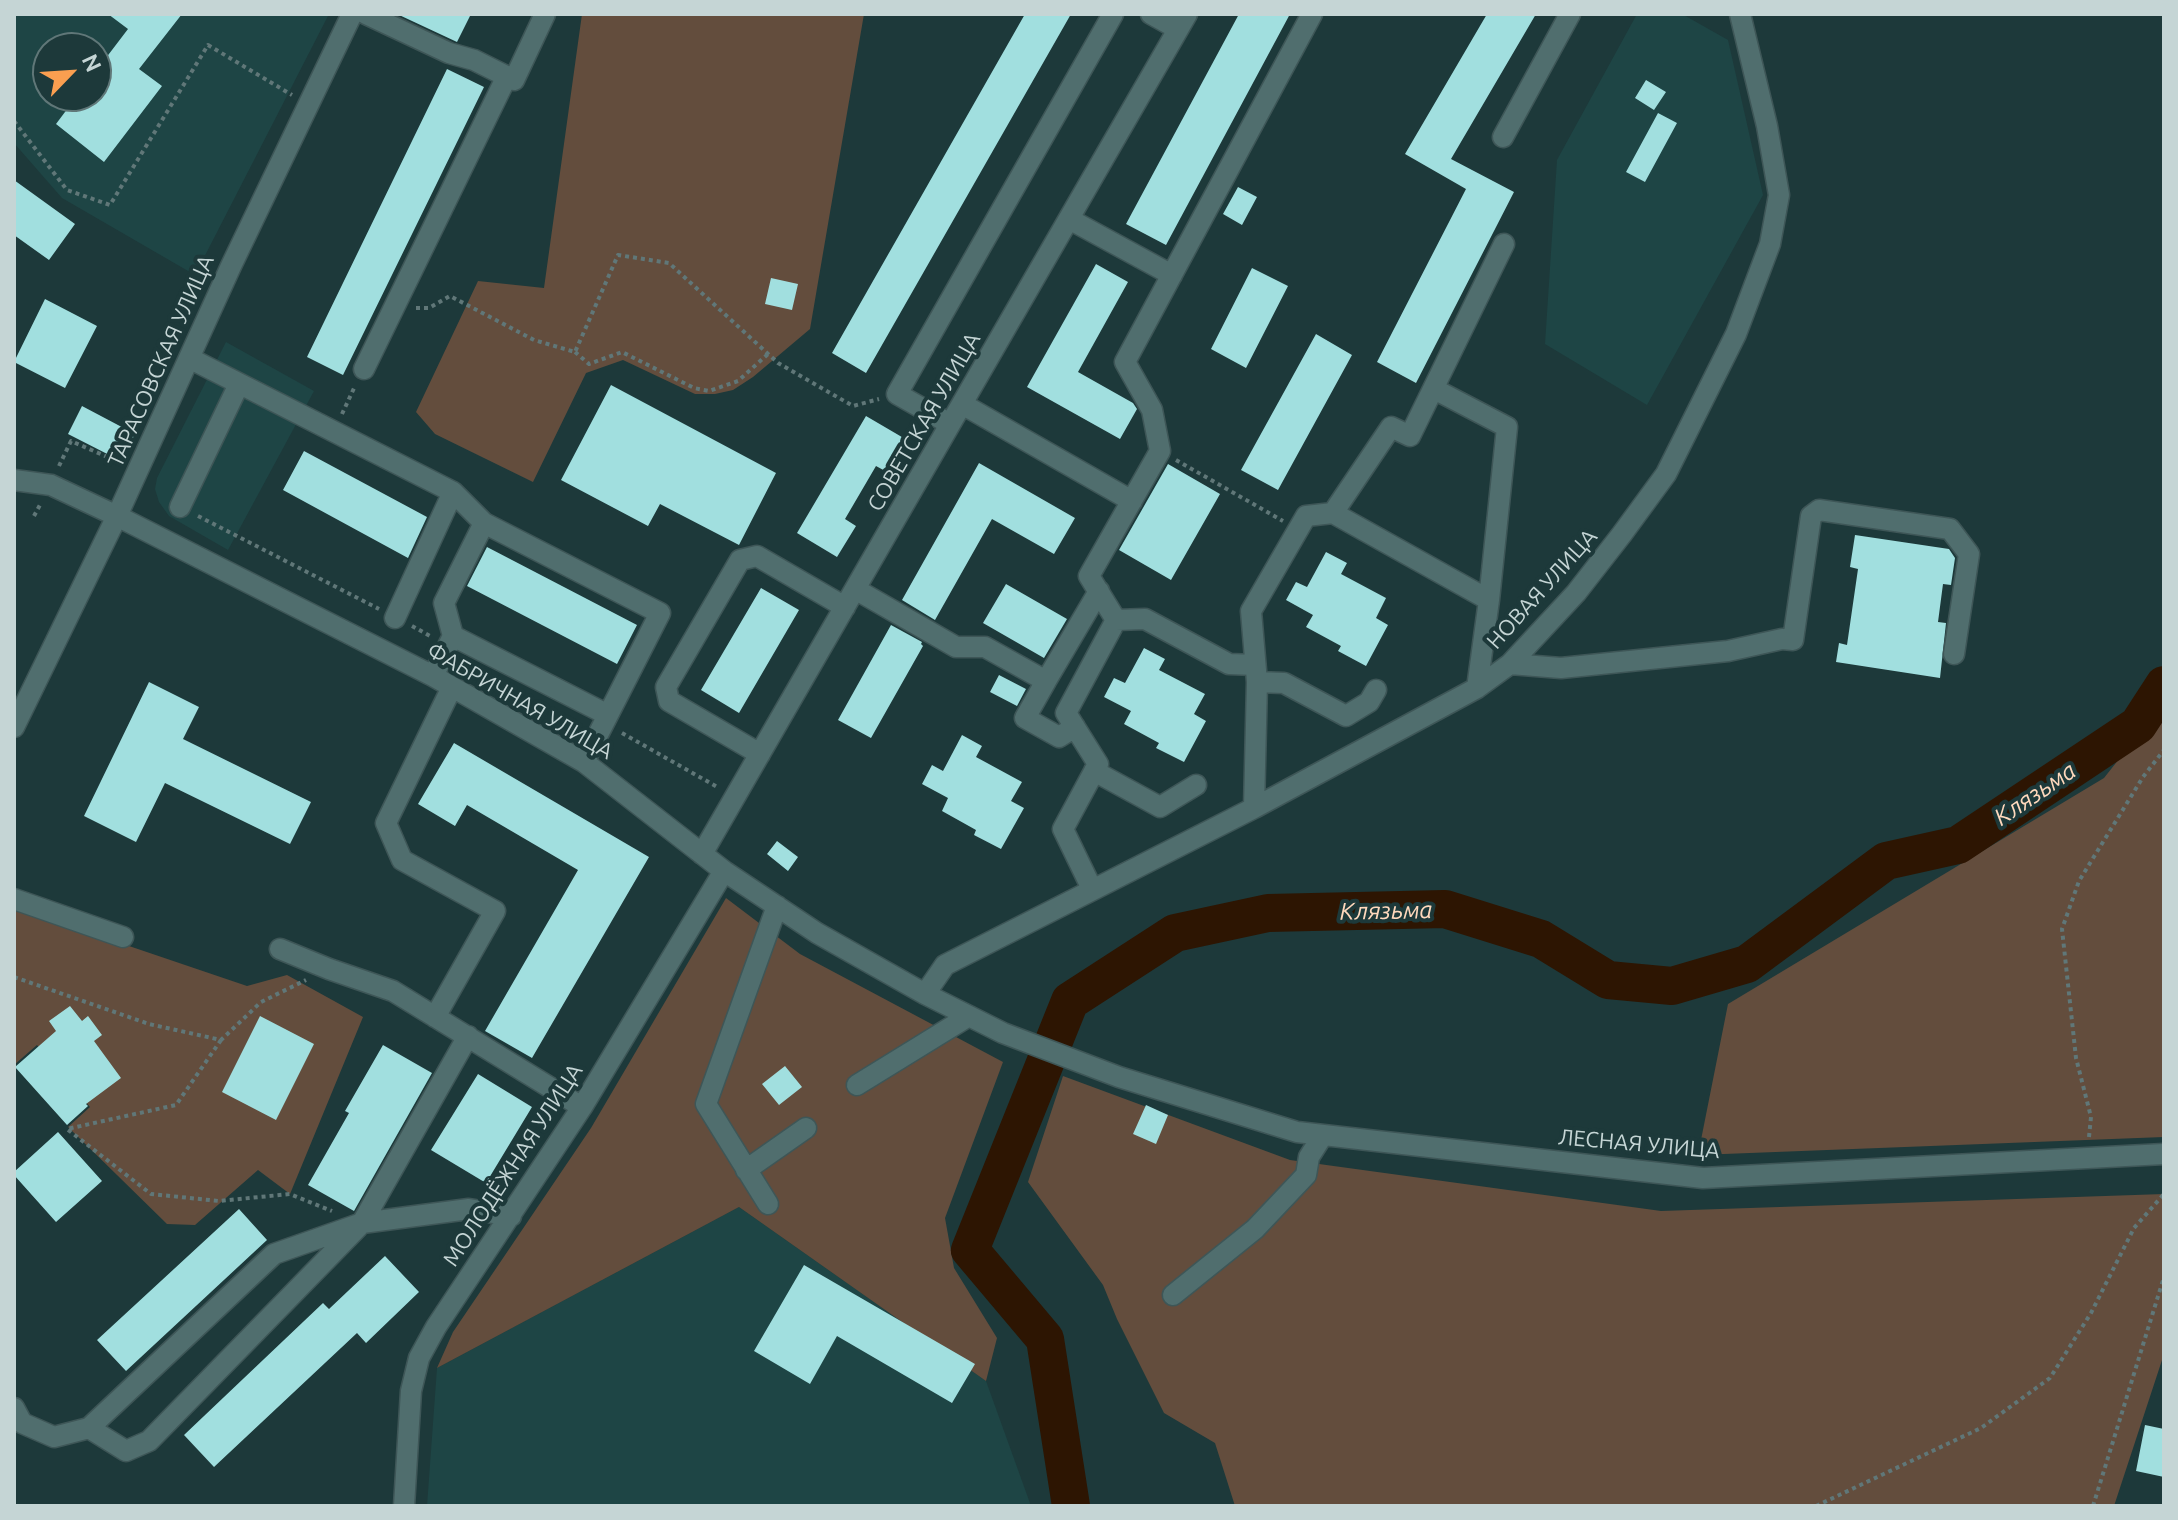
<!DOCTYPE html>
<html>
<head>
<meta charset="utf-8">
<style>
  body { margin:0 }
  #map { position:relative; width:2178px; height:1520px; overflow:hidden; background:#1d393a; font-family:Ubuntu,sans-serif }
  canvas { display:block }
  .frame { position:absolute; inset:0; border:16px solid #c5d5d5; pointer-events:none }
  .north { position:absolute; left:32px; top:32px; width:80px; height:80px; box-sizing:border-box; background:#1d393a; border:2px solid #607778; border-radius:50%; rotate:65deg; font-size:22px; font-weight:700; line-height:32px; text-align:center; color:#c5d5d5 }
  .north::after { content:''; display:block; margin:auto; width:28px; height:36px; background:#fa9f50; clip-path:polygon(50% 0,100% 100%,50% 72%,0 100%) }
</style>
</head>
<body>
<div id="map">
<canvas width="2178" height="1520"></canvas>
<div class="frame"></div>
<div class="north">N</div>
</div>
<script>
const c = document.querySelector('canvas').getContext('2d');
c.lineJoin = 'round';
function fillPath(path, color) { c.fillStyle = color; c.fill(path, 'evenodd'); }
const toPath = rows => new Path2D(rows.map(r => 'M' + r).join(''));
function trace(path, color, width, dash) { c.strokeStyle = color; c.lineWidth = width; c.lineCap = dash ? 'butt' : 'round'; c.setLineDash(dash || []); c.stroke(path); }
function drawText(font, color, halo, rows, align = 'center') {
  c.font = font + ' Ubuntu,sans-serif'; c.lineWidth = 8; c.setLineDash([]); c.textBaseline = 'middle'; c.strokeStyle = halo; c.fillStyle = color; for (const [text, x, y, turn = 0] of rows) {
    c.save(); c.translate(x, y); c.rotate((+turn || 0) * Math.PI / 180); c.textAlign = isNaN(turn) ? turn : align; if (halo) c.strokeText(text, 0, 0); c.fillText(text, 0, 0); c.restore();
  }
}
const built = toPath([
  [14,14,329,14,195,275,62,198,14,143],
  [48,48,96,48,96,96,48,96],
  [1637,14,1682,14,1728,40,1763,195,1647,405,1545,344,1557,160],
  [226,342,314,391,228,550,169,516,159,502,155,489,157,478],
  [739,1207,986,1381,1031,1506,427,1506,437,1368]
]);
const green = toPath([
  [582,14,864,14,810,329,753,377,733,390,715,394,695,394,623,360,586,373,533,482,435,434,416,412,478,281,544,288],
  [2164,702,2164,1137,1698,1155,1728,1004,2104,778],
  [726,898,800,954,1003,1062,945,1218,954,1268,997,1338,986,1381,739,1207,437,1368,453,1332,591,1128],
  [14,907,247,986,287,975,363,1017,290,1194,258,1170,195,1225,167,1224,68,1127,90,1107,37,1045,14,1065],
  [1063,1076,1290,1160,1661,1211,2164,1194,2164,1354,2114,1506,1235,1506,1215,1443,1164,1413,1117,1319,1103,1285,1028,1182]
]);
const river = toPath([
  [1071,1506,1045,1339,970,1250,1070,1001,1175,933,1268,913,1445,909,1541,939,1608,980,1672,986,1747,964,1886,861,1958,845,2138,725,2164,685]
]);
const building = toPath([
  [108,14,182,14,139,69,162,86,104,162,56,124,77,96,96,96,96,71,128,29],
  [397,14,471,14,457,42],
  [1025,14,1071,14,866,373,832,353],
  [1239,14,1290,14,1166,245,1126,224],
  [1487,14,1536,14,1451,159,1514,192,1416,383,1377,362,1466,189,1405,154],
  [447,69,484,87,343,375,307,357],
  [1646,80,1666,92,1654,110,1635,98],
  [1658,113,1677,123,1645,182,1626,172],
  [14,180,75,224,49,260,14,235],
  [1238,187,1257,197,1242,225,1223,214],
  [1096,264,1128,282,1078,372,1133,403,1137,409,1120,439,1027,387],
  [1252,268,1288,286,1246,368,1211,349],
  [771,278,798,284,792,310,765,304],
  [45,299,97,326,65,388,14,362],
  [1316,334,1352,355,1278,490,1241,470],
  [611,385,776,473,739,545,660,504,648,526,561,480],
  [82,406,135,434,121,461,68,434],
  [866,416,907,440,887,472,876,466,845,519,856,526,837,557,797,533],
  [304,451,427,517,408,558,283,490],
  [979,463,1075,518,1054,554,992,519,935,620,902,600],
  [1168,464,1220,494,1171,580,1119,550],
  [1855,535,1949,549,1955,558,1951,585,1943,584,1938,622,1946,623,1940,678,1836,662,1839,643,1847,645,1858,569,1850,567],
  [487,547,637,625,617,664,467,586],
  [1326,552,1347,563,1341,574,1386,598,1376,618,1388,625,1366,666,1338,651,1341,646,1306,627,1313,615,1286,600,1296,582,1307,587],
  [1006,584,1067,619,1044,658,983,623],
  [761,588,799,610,739,713,701,690],
  [891,625,922,642,921,644,923,646,871,738,838,720],
  [1144,648,1165,659,1159,670,1205,694,1194,714,1206,721,1184,762,1156,748,1159,743,1124,724,1131,711,1104,697,1114,678,1125,683],
  [999,675,1026,689,1017,706,990,692],
  [149,682,199,707,183,739,311,802,290,844,165,783,136,842,84,816],
  [962,735,982,746,976,757,1022,782,1011,801,1024,808,1001,849,974,835,976,830,942,811,948,798,922,784,932,765,943,771],
  [454,743,649,857,532,1058,485,1031,578,870,467,805,455,826,418,804],
  [777,841,798,857,788,871,767,854],
  [70,1006,82,1021,88,1016,102,1035,94,1041,121,1078,86,1104,88,1106,67,1125,15,1067,56,1031,49,1021],
  [260,1016,314,1044,276,1120,222,1092],
  [383,1045,432,1073,354,1211,308,1185,349,1113,345,1111],
  [785,1066,802,1087,779,1105,762,1084],
  [478,1074,532,1107,486,1183,431,1150],
  [1146,1105,1168,1115,1156,1144,1133,1134],
  [58,1132,102,1181,56,1222,14,1175,14,1172],
  [239,1209,267,1240,126,1371,97,1340],
  [385,1256,419,1292,366,1343,357,1333,214,1467,184,1435,323,1303,329,1309],
  [804,1265,975,1364,952,1403,837,1336,810,1384,754,1351],
  [2145,1425,2164,1429,2164,1477,2136,1471]
]);
const path = toPath([
  [14,121,67,190,110,205,208,45,292,95],
  [416,308,429,308,450,296,534,340,575,352,618,255,669,263,778,363,853,406,879,399],
  [575,352,589,364,622,352,694,388,709,391,738,381,768,354],
  [342,414,355,386],
  [1176,460,1283,521],
  [59,466,71,441,121,463],
  [34,516,41,503],
  [198,516,379,609],
  [412,626,432,637],
  [622,733,719,788],
  [14,977,149,1024,221,1040,261,1002,306,980],
  [221,1040,176,1105,67,1129,151,1194,219,1201,290,1194,332,1211],
  [2089,1137,2091,1117,2076,1058,2062,929,2079,881,2143,777,2164,750],
  [1816,1506,1981,1428,2050,1378,2091,1313,2134,1228,2164,1194],
  [2093,1506,2164,1277]
]);
const minor = toPath([
  [366,14,449,53,474,60,514,80,545,14],
  [1151,14,1178,29],
  [1503,137,1570,14],
  [1069,219,1172,275],
  [189,358,453,492,395,618],
  [364,369,507,76],
  [1434,389,1507,427,1489,600,1477,688],
  [962,404,1132,501],
  [950,424,897,394,1113,14],
  [14,480,51,485,117,516,433,676,584,762,724,871,817,933,925,994,1003,1033,1119,1077,1297,1132,1703,1178,2164,1154],
  [453,492,484,523],
  [180,507,239,384],
  [1333,513,1489,600],
  [855,589,956,647,985,647,1046,681,1025,718,1059,737,1075,727],
  [1116,620,1145,619,1229,664,1255,665],
  [453,636,444,603,484,523,660,613,608,715],
  [1510,664,1561,668,1728,651,1782,639,1793,640,1811,516,1819,510,1950,529,1969,554,1954,654],
  [433,676,453,636,608,715,584,762],
  [1046,681,1099,591],
  [1257,682,1284,683,1346,716,1369,702,1376,690],
  [14,727,117,516,231,266,352,14],
  [760,754,669,701,666,687,740,560,757,556,845,607],
  [1094,771,1160,807,1196,785],
  [1254,808,1257,682,1251,611,1306,516,1333,513,1391,427,1410,436,1504,244],
  [702,854,1187,14],
  [1092,889,1063,829,1098,764,1066,713,1116,620,1089,576,1160,451,1152,410,1125,362,1312,14],
  [14,899,123,937],
  [280,949,329,969,393,991,582,1107],
  [925,994,945,965,1254,808,1477,688,1510,664,1576,593,1622,534,1666,474,1736,334,1770,244,1779,195,1767,126,1740,14],
  [435,1017,495,911,402,860,386,823,452,687],
  [857,1085,969,1016],
  [746,1170,806,1128],
  [768,1204,706,1104,777,906],
  [1173,1295,1255,1229,1306,1175,1309,1157,1323,1135],
  [14,1408,22,1423,54,1437,89,1428,274,1254,362,1223,469,1209,511,1216],
  [89,1428,126,1451,149,1441,362,1223,468,1036],
  [404,1506,411,1391,419,1358,436,1327,582,1107,724,871]
]);
const streetNames = [
  ["ТАРАСОВСКАЯ УЛИЦА",161,361,-66],
  ["СОВЕТСКАЯ УЛИЦА",924,422,-60],
  ["НОВАЯ УЛИЦА",1542,589,-48],
  ["ФАБРИЧНАЯ УЛИЦА",520,701,30],
  ["ЛЕСНАЯ УЛИЦА",1639,1144,5],
  ["МОЛОДЁЖНАЯ УЛИЦА",513,1165,-57]
];
const waterNames = [
  ["Клязьма",2035,794,-34],
  ["Клязьма",1386,911,-1]
];
fillPath(built, '#1e4545');
fillPath(green, '#634d3d');
trace(river, '#2d1502', 38);
fillPath(building, '#a1dfdf');
trace(minor, '#3e5657', 23);
trace(path, '#607778', 4, [4, 4]);
trace(minor, '#506e6e', 20);
drawText('22px', '#c5d5d5', '#1d393a', streetNames);
drawText('italic 24px', '#ffd9bd', '#1d393a', waterNames);
</script>
</body>
</html>
